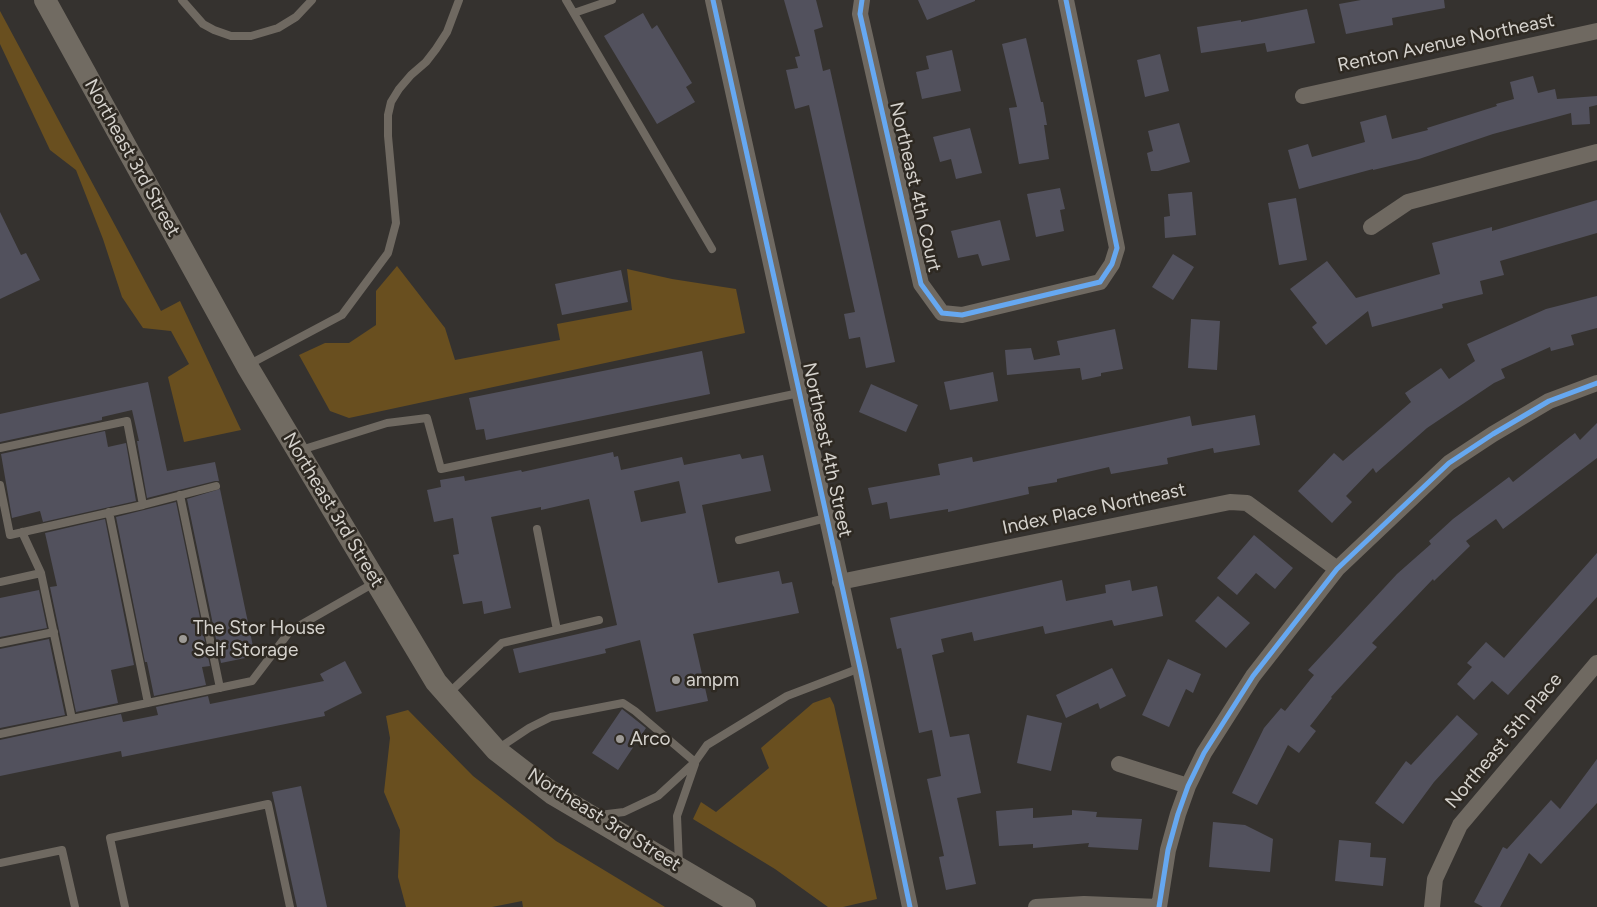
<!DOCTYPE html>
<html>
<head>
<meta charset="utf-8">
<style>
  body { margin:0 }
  canvas { display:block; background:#35322f }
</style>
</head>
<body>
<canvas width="1597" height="907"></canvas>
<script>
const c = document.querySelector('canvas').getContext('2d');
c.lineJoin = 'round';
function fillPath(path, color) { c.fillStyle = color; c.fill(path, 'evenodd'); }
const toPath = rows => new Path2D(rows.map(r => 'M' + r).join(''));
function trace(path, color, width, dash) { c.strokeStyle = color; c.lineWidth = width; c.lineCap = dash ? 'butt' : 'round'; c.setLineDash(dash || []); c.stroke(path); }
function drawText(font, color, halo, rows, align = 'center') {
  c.font = font + ' Figtree,sans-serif'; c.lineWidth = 5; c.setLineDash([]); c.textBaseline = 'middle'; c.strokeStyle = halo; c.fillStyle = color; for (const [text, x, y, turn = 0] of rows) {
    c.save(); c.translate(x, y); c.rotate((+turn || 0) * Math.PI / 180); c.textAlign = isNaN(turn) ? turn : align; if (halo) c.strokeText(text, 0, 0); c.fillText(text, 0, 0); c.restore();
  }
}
const green = toPath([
  [0,11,161,311,180,301,241,430,184,442,168,377,189,364,171,331,143,328,122,297,103,239,76,170,50,150,0,44],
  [397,266,445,328,455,360,560,340,557,324,632,310,627,269,672,279,736,289,745,333,349,418,330,411,299,355,325,343,349,343,376,325,376,291],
  [830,697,834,705,877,899,843,907,828,907,775,869,693,819,701,802,716,812,769,768,761,748,813,703],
  [408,710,473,776,556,841,665,907,523,907,522,901,492,907,406,907,398,877,400,830,384,792,390,738,386,716]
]);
const building = toPath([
  [784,0,816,0,823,27,814,30,823,71,830,69,895,362,866,368,860,337,849,339,844,314,855,312,809,105,795,109,786,70,798,68,795,57,800,56],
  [918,0,975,0,975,1,927,20],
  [1361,0,1444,0,1445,8,1392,18,1393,25,1346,34,1339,4],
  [1307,9,1315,43,1267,52,1265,43,1201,53,1197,27,1241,20,1241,22],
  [643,13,652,29,657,25,692,83,686,87,695,102,657,124,604,36],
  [1026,38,1041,102,1043,102,1047,125,1044,125,1049,159,1019,164,1009,108,1017,107,1002,44],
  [952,50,961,91,922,99,916,72,929,69,926,56],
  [1160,54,1169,91,1145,97,1137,60],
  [1533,76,1538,93,1555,89,1557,99,1597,96,1597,105,1589,107,1590,124,1572,125,1571,113,1493,134,1419,159,1373,170,1373,169,1299,189,1288,150,1308,144,1312,157,1365,142,1360,122,1386,115,1392,139,1428,130,1427,128,1497,106,1496,104,1514,99,1510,82],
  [1179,123,1190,162,1158,171,1151,171,1147,153,1153,151,1148,131],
  [970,128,982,173,956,179,951,159,940,162,933,137],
  [1060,188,1065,209,1060,210,1064,231,1036,237,1027,194],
  [1192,192,1196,235,1165,238,1164,217,1170,216,1168,194],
  [1296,198,1307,260,1279,265,1268,203],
  [1597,200,1597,233,1500,261,1504,275,1480,281,1483,294,1442,304,1443,308,1372,327,1368,311,1326,345,1312,327,1317,323,1290,289,1327,261,1356,298,1440,274,1432,243,1492,227,1492,231],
  [0,212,21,255,26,253,40,280,0,299],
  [1000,220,1010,260,982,266,978,254,958,258,951,231],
  [1173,254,1194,267,1173,300,1152,287],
  [621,270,628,302,562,315,555,284],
  [1597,296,1597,328,1571,335,1574,345,1551,351,1550,347,1501,369,1505,378,1494,383,1427,428,1376,473,1373,468,1346,496,1352,502,1332,523,1298,491,1334,453,1343,461,1411,402,1405,393,1441,368,1449,379,1475,361,1467,344,1546,309],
  [1191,319,1220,321,1217,370,1188,368],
  [1115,329,1123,369,1101,373,1101,376,1082,380,1080,368,1007,375,1005,350,1031,348,1034,360,1060,355,1057,341],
  [702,351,710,394,486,440,484,429,476,430,469,398],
  [993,372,998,401,950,410,944,382],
  [148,382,167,471,215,462,219,481,215,481,147,498,137,441,139,441,132,410,102,417,102,420,0,442,0,414],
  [871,384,918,405,906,432,859,412],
  [1255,415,1260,445,1214,453,1213,448,1167,458,1168,464,1111,474,1109,467,1057,479,1057,482,1028,487,1029,494,948,512,948,509,890,519,887,502,872,505,868,488,940,475,938,464,972,457,973,462,1190,416,1192,426],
  [1597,423,1597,458,1503,529,1496,519,1466,541,1470,546,1434,581,1433,579,1372,643,1377,647,1331,697,1332,698,1310,726,1316,731,1299,753,1288,745,1257,805,1232,793,1264,728,1281,708,1285,711,1314,675,1308,670,1397,574,1431,544,1429,541,1453,519,1509,477,1513,482,1575,433,1580,440],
  [105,431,108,447,126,443,136,501,43,522,40,511,12,518,1,454],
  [613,452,614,457,618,456,621,470,682,457,684,465,740,454,742,459,763,455,771,491,702,505,718,583,779,571,782,584,792,582,799,613,693,634,708,701,656,712,640,640,605,649,606,653,519,673,513,649,617,625,589,499,541,510,541,507,491,517,511,608,484,614,482,601,463,604,453,555,459,554,453,518,434,522,427,490,441,487,440,480,464,476,465,481,521,470,522,472],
  [679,481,686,513,641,522,634,491],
  [220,489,255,656,221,663,187,499],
  [176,502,210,666,202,667,206,685,154,696,147,662,145,662,116,517],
  [105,519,134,665,111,670,118,703,76,712,50,587,57,586,45,533],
  [1254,535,1293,568,1275,589,1256,573,1237,595,1217,578],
  [1597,553,1597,597,1508,695,1492,681,1474,700,1457,684,1472,667,1467,663,1486,642,1504,658],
  [1062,580,1066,601,1106,593,1105,585,1130,580,1132,591,1157,586,1163,616,1114,626,1112,620,1045,634,1043,626,974,641,972,632,941,639,944,652,932,655,950,737,969,734,981,793,957,798,976,884,946,890,939,857,944,856,927,779,941,776,932,730,919,733,901,648,897,649,890,618],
  [39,590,47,628,0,637,0,598],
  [1218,596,1250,623,1226,648,1195,621],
  [49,639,65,715,0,728,0,649],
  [1168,659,1201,674,1193,693,1186,689,1169,727,1142,715],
  [345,661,362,693,324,712,325,716,122,757,121,751,0,776,0,740,121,714,123,722,158,715,156,707,208,696,210,704,324,681,320,674],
  [1112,668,1126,696,1100,709,1098,703,1066,718,1056,695],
  [622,709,646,728,618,770,592,753],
  [1027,715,1062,723,1051,771,1017,763],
  [1457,715,1478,734,1434,782,1403,824,1375,803,1406,761,1411,765],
  [1597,759,1597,803,1541,864,1529,853,1500,907,1483,907,1474,902,1503,847,1507,849,1551,800,1560,809],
  [301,786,327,907,297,907,272,792],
  [1033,808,1033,818,1072,815,1072,810,1097,812,1096,817,1142,819,1138,850,1088,847,1089,843,1033,848,1033,844,999,846,996,811],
  [1213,822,1245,825,1273,839,1270,872,1209,867],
  [1339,840,1371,843,1370,857,1386,858,1383,886,1335,881]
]);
const lane = toPath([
  [182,0,203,24,214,30,231,36,251,36,278,28,296,17,312,0],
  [566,0,712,249],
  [574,13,612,0],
  [248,365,342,315,388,253,396,223,388,136,388,115,391,102,399,89,411,75,426,62,436,49,447,32,459,0],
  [0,448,127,421,143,505],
  [301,450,387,423,427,418,441,469,799,393],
  [0,485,10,535,143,505,216,486],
  [180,495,220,688],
  [109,512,148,703],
  [537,529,557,630],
  [22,532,41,573],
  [739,540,826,518],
  [0,582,41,573,72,719],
  [0,643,54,632],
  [449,693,502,643,599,620],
  [0,734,252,681,290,631,374,583],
  [499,748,529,728,551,717,623,703,635,711,695,762],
  [599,815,624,812,658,796,695,762,707,745,787,696,860,668],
  [0,863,62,850,75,907],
  [679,864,677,816,695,764],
  [125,907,110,838,268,804,290,907]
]);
const street = toPath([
  [713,0,860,668,910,907],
  [862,0,860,14,921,284,942,313,962,315,1100,282,1112,264,1117,248,1066,0],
  [1303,96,1597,31],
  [1371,227,1408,202,1597,152],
  [840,582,1230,502,1247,503,1337,569],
  [1119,764,1188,786],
  [1036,907,1084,904,1158,907],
  [1159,907,1168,850,1178,814,1188,786,1204,753,1253,676,1337,569,1449,463,1493,434,1549,401,1597,383],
  [1432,907,1435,879,1460,825,1597,663]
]);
const secondary = toPath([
  [45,0,247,366,436,682,496,750,553,794,745,907]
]);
const cycleway = toPath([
  [713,0,860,668,910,907],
  [862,0,860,14,921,284,942,313,962,315,1100,282,1112,264,1117,248,1066,0],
  [1159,907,1168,850,1178,814,1188,786,1204,753,1253,676,1337,569,1449,463,1493,434,1549,401,1597,383]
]);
const markers = [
  [183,639,5,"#9d9a96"],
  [676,680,5,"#9d9a96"],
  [620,739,5,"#9d9a96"]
];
const streetNames = [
  ["Renton Avenue Northeast",1446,43,-12],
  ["Northeast 3rd Street",132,158,61],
  ["Northeast 4th Court",915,187,77],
  ["Northeast 4th Street",827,450,78],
  ["Index Place Northeast",1094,509,-12],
  ["Northeast 3rd Street",333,510,59],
  ["Northeast 5th Place",1504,741,-50],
  ["Northeast 3rd Street",604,820,32]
];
const poiNames = [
  ["The Stor House",193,628],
  ["Self Storage",193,650],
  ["ampm",686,680],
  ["Arco",630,739]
];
fillPath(green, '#694f1f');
fillPath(building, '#52515d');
trace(lane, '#6f6961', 8);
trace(street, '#6f6961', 16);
trace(secondary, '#716b62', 22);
trace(cycleway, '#66a8f1', 5);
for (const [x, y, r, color] of markers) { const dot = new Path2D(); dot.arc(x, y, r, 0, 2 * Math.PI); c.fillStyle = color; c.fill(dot); trace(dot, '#2e2922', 2); }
drawText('19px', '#d5d2cd', '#2e2922', streetNames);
drawText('19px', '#d5d2cd', '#2e2922', poiNames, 'left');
</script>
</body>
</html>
